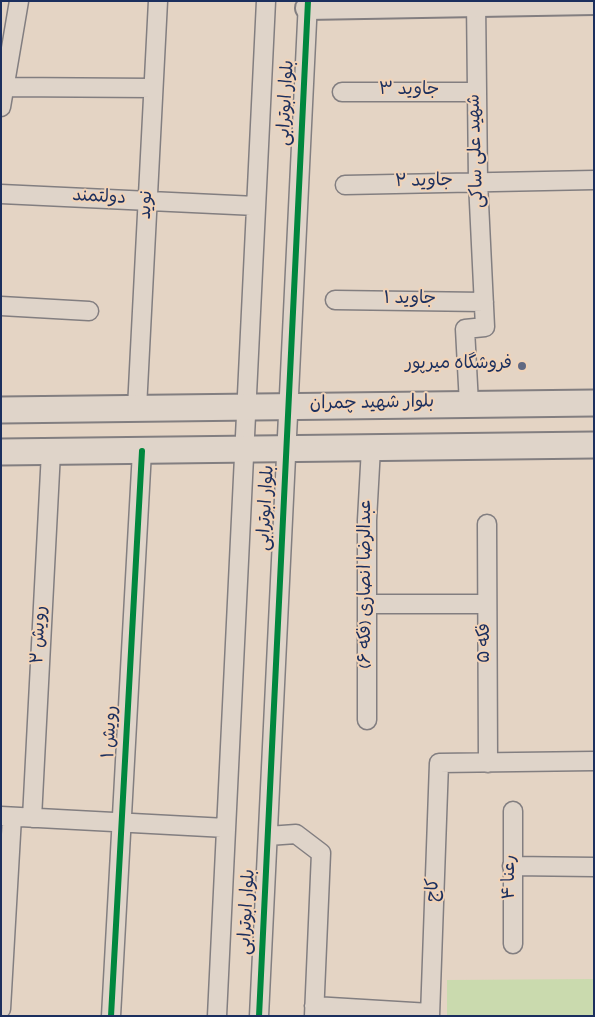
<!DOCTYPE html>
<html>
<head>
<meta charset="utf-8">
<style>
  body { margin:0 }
  #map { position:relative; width:595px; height:1017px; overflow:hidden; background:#e4d4c4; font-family:Dekko,sans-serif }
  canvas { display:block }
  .frame { position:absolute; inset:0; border:2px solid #1b2f5e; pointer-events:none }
</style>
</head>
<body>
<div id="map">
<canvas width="595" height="1017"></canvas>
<div class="frame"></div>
</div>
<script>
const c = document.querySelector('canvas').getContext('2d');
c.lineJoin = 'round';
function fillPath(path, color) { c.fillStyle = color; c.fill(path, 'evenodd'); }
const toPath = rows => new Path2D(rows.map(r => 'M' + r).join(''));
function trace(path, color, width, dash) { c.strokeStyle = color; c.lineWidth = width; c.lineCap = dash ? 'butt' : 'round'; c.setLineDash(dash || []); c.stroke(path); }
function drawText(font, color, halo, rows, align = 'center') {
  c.font = font + ' Dekko,"Playpen Sans Arabic",sans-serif'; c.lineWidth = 4; c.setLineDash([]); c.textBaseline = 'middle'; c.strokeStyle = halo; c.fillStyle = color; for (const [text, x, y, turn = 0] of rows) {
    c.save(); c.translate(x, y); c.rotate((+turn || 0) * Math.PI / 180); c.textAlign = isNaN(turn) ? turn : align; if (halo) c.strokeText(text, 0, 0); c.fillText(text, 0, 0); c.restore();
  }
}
const green = toPath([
  [594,979,594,1016,447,1016,447,980]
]);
const minor = toPath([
  [5,87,153,88],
  [342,92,476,92],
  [1,107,19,1],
  [345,185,594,180],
  [1,194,256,206],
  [335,300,484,302],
  [1,306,89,311],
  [469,404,465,329,485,327,478,182,476,1],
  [137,408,158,1],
  [487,524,488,763],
  [367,604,487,604],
  [367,720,367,520,371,448],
  [513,811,513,944],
  [1,816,226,828],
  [32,818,51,452],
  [268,836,296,834,321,853,314,1016],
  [512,866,594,867],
  [314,1006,430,1013],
  [1,1009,12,817],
  [111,1016,142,451],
  [217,1016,266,1],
  [259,1016,308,1],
  [430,1016,439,763,594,761]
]);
const tertiary = toPath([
  [307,8,594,3]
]);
const secondary = toPath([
  [1,410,594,403],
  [1,452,594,445]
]);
const cycleway = toPath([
  [111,1016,142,451],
  [259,1016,308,1]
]);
const markers = [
  [522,366,5,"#616982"]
];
const streetNames = [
  ["جاوید ۳",409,92],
  ["بلوار ابوترابی",288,103,-87],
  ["شهید علی ساکی",478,151,-92],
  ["جاوید ۲",424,183,-1],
  ["دولتمند",99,199,3],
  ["نوید",148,205,-87],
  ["جاوید ۱",410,301],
  ["بلوار شهید چمران",372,405,-1],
  ["بلوار ابوترابی",268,508,-87],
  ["عبدالرضا انصاری (فکه ۶)",368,584,-90],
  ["رویش ۲",41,635,-87],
  ["فکه ۵",487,643,-90],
  ["رویش ۱",112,732,-87],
  ["رعنا ۴",512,877,-90],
  ["کاج",435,890,-88],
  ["بلوار ابوترابی",249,912,-87]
];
const poiNames = [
  ["فروشگاه میرپور",512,366]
];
fillPath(green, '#cadaae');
trace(minor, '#827e80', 21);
trace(tertiary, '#827e80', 26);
trace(secondary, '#827e80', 29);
trace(minor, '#dfd4c9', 18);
trace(tertiary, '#dfd4c9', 22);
trace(secondary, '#dfd4c9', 25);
trace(cycleway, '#00873e', 6);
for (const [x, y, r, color] of markers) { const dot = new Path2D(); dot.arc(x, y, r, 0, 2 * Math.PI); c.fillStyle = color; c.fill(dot); trace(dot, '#f1d3b7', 2); }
drawText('18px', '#1b2f5e', '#f1d3b7', streetNames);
drawText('18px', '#1b2f5e', '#f1d3b7', poiNames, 'right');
</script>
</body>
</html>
